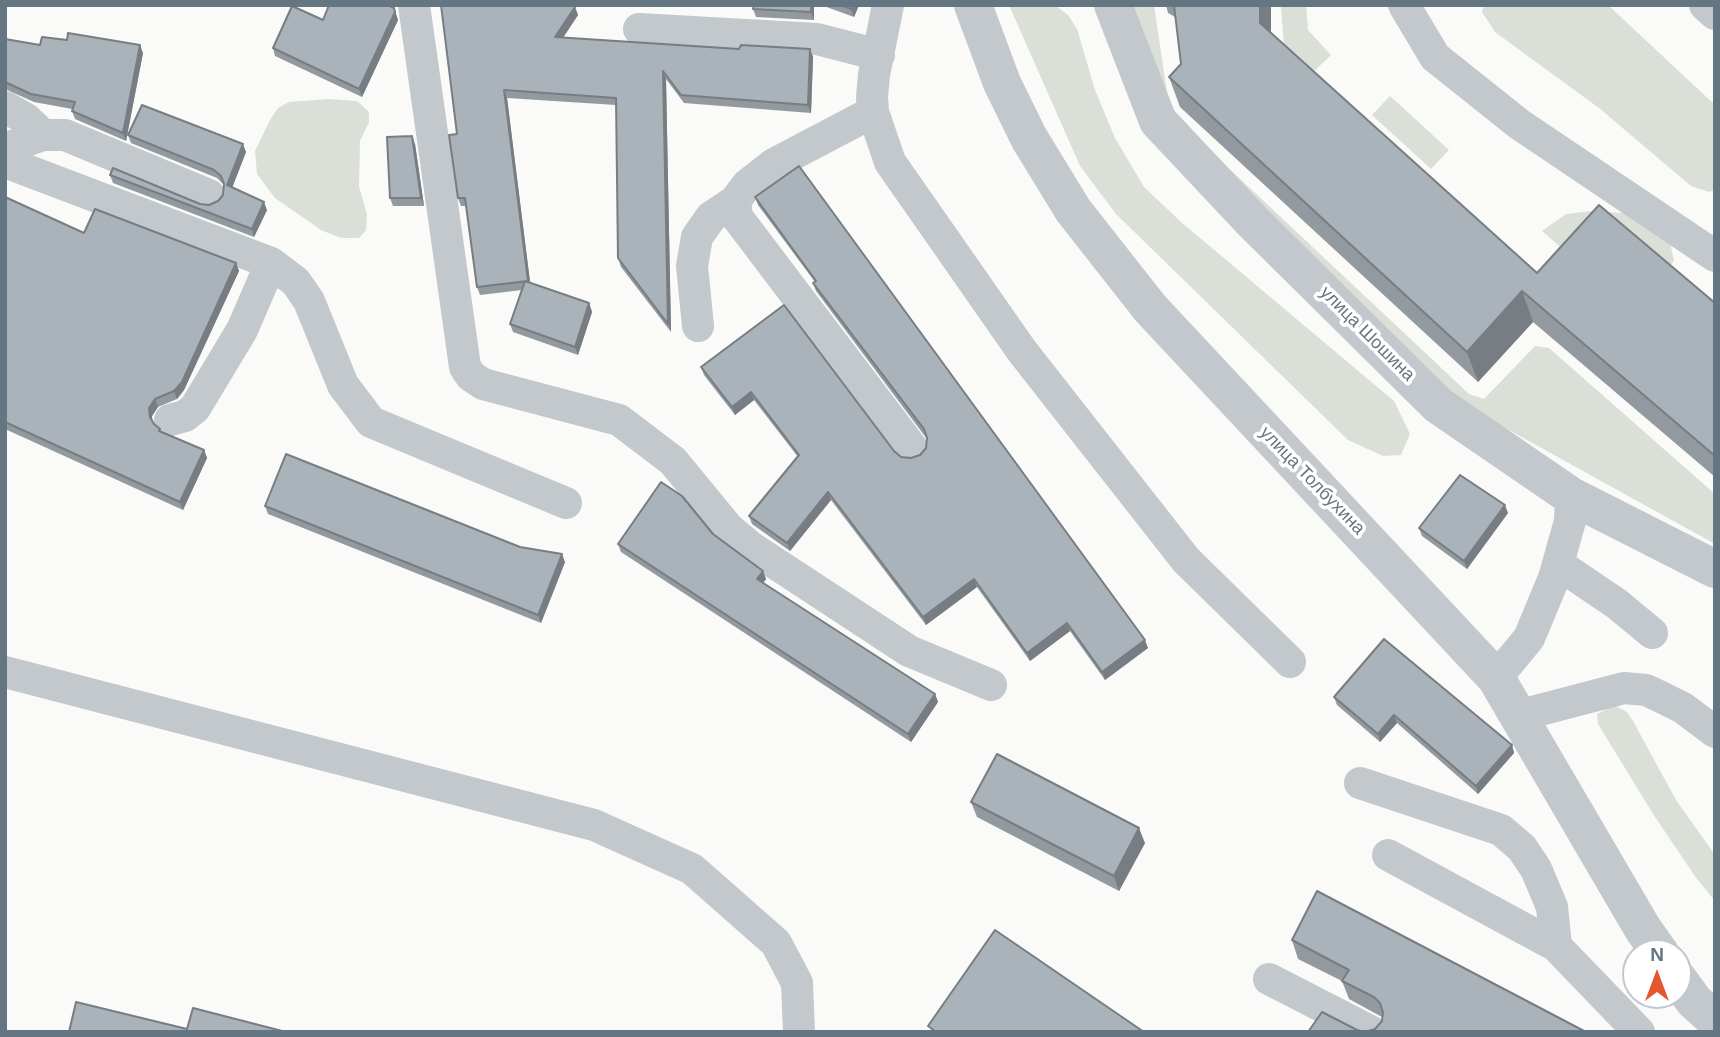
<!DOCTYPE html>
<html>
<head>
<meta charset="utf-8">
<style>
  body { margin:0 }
  #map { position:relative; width:1720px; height:1037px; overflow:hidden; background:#fafaf8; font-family:Arial,sans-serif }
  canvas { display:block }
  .frame { position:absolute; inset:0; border:7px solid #657683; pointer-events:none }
  .north { position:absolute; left:1622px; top:939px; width:70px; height:70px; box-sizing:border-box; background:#fff; border:2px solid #c1c8cd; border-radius:50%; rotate:0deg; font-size:19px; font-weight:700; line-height:28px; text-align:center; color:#657683 }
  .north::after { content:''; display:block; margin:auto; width:24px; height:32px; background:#e4572e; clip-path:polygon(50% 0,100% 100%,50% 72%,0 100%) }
</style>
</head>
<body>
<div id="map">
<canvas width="1720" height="1037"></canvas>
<div class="frame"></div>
<div class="north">N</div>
</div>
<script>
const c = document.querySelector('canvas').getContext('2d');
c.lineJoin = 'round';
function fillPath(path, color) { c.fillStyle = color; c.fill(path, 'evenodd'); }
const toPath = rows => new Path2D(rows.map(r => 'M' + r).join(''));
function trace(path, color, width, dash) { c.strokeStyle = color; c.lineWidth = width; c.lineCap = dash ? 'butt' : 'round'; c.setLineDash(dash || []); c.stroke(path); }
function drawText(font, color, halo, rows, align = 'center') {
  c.font = font + ' Arial,sans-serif'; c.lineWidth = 7; c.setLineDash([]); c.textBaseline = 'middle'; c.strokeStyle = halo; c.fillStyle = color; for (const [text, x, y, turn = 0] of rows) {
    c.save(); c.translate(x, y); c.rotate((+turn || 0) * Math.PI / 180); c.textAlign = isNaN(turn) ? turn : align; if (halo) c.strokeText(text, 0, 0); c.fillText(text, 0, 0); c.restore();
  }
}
const green = toPath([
  [1009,5,1055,5,1068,15,1077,29,1095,90,1115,138,1144,187,1181,222,1394,401,1410,434,1401,455,1383,456,1348,440,1116,214,1080,166],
  [1125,5,1154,5,1170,113,1469,394,1484,399,1535,346,1549,348,1715,494,1715,544,1451,398,1164,116],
  [1281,5,1306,5,1308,30,1331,55,1310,75,1284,47],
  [1484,5,1608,5,1715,105,1715,190,1709,192,1691,186,1599,108,1495,32,1482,12],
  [1390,96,1449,150,1431,169,1372,115],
  [329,99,357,101,369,112,369,122,360,141,359,187,367,214,366,230,359,238,341,238,321,230,275,198,257,174,255,151,270,120,278,108,289,102],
  [1592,211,1622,213,1655,228,1670,242,1674,261,1666,271,1574,259,1542,231,1566,214],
  [1614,705,1627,712,1633,721,1676,800,1715,855,1715,901,1697,879,1655,817,1598,724,1597,714]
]);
const lane = toPath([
  [414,5,465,367,471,376,483,384,619,420,673,461,728,528,752,548,909,651,991,685],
  [888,5,874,75,872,97,873,112,890,162,1022,351,1186,560,1290,662],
  [1404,5,1435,57,1519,124,1715,256],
  [1705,5,1715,14],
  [639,29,817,39,879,55],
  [5,107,26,119,43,135],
  [873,112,774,164,747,185,735,201,737,217,912,448],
  [5,152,15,145,43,135,65,135,209,195],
  [5,162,271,263,242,330,195,408,185,416,170,420],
  [271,263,296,282,309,301,343,385,371,422,566,503],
  [698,326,692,266,697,237,711,217,735,201],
  [1558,564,1617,604,1652,633],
  [5,672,594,825,692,869,776,943,797,983,799,1032],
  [1496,678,1529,638,1554,578,1570,521,1571,496],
  [1517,716,1624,688,1646,690,1661,697,1683,708,1715,732],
  [1360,783,1501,830,1522,848,1536,869,1552,907,1556,946],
  [1388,855,1556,946,1639,1032],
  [1269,979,1372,1032]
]);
const street = toPath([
  [973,5,1002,83,1029,138,1073,210,1150,308,1496,678,1643,929,1660,953],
  [1113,5,1158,121,1252,221,1438,405,1571,496,1715,569],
  [1678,979,1694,1001,1715,1020]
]);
const wall = toPath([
  [754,5,814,5,814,20,756,17,753,9],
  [821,5,859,5,854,17],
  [1166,5,1271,5,1271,34,1537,273,1715,303,1715,477,1533,322,1478,382,1180,107,1169,77,1181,64,1175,17,1168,13],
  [575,7,578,15,563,38,739,49,810,49,813,57,811,113,684,103,666,79,671,332,621,267,618,258,616,105,507,98,530,283,589,303,592,312,578,355,513,332,510,324,522,290,480,295,477,287,466,206,461,206,458,198,457,134],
  [394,8,398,20,362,97,275,56,273,48,323,20],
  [5,39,40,45,143,53,126,141,75,119,72,111,72,109,34,102,5,89],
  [128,135,246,152,232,188,267,210,254,237,113,183,110,175,200,204,209,205,218,201,223,195,224,185,217,178,131,143],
  [415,144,424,206,393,206,390,198],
  [5,197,84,233,236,263,239,271,184,390,177,399,158,407,152,416,152,422,161,431,204,450,207,458,183,510,5,429],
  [755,197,1148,648,1105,680,1070,631,1030,661,977,587,926,625,831,500,790,551,752,524,749,516,798,457,754,400,735,415,704,375,701,367,894,451,901,457,911,458,920,455,926,448,927,439,816,291,813,283,815,282,758,205],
  [265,506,520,547,565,562,541,623,268,514],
  [1508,513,1467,569,1422,536,1419,528],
  [713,534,763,571,766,579,763,583,935,694,938,702,911,742,621,552,618,544],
  [1334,697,1512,745,1514,753,1478,794,1397,723,1380,742,1337,705],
  [971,802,1145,843,1119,891,977,817],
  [1292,940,1586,1032,1308,1032,1357,1030,1365,1032,1375,1029,1382,1021,1382,1017,1349,999,1342,981,1298,959]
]);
const shadedWall = toPath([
  [811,5,814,5,814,20,811,12],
  [853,5,859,5,854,17,851,9],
  [1260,5,1271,5,1271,54,1260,23],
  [575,7,578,15,558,45,555,37],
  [394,8,398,20,362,97,359,89],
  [140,45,143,53,126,141,123,133],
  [810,49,813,57,811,113,808,105],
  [663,71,666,79,671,332,668,324],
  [504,90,507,98,531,289,528,281],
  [412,136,415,144,424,206,421,198],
  [243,144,246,152,230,193,227,185],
  [264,202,267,210,254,237,252,229],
  [236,263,239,271,184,390,177,399,174,391],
  [1522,291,1533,322,1478,382,1467,352],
  [589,303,592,312,578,355,575,347],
  [751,392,754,400,735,415,732,407],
  [155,399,158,407,152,416,153,425,150,417,149,408],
  [204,450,207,458,183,510,180,502],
  [828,492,831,500,790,551,787,543],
  [1505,505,1508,513,1467,569,1464,561],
  [562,554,565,562,541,623,538,615],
  [763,571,766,579,760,587,757,579],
  [974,579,977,587,926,625,923,617],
  [1067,623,1070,631,1030,661,1027,653],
  [1145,640,1148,648,1105,680,1102,672],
  [935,694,938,702,911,742,908,734],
  [1394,715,1397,723,1380,742,1378,734],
  [1512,745,1514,753,1478,794,1476,786],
  [1139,828,1145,843,1119,891,1114,876]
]);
const building = toPath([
  [329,5,388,5,394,8,395,12,359,89,273,48,292,6,323,20,329,5],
  [441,5,573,5,575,7,555,37,739,49,741,45,810,49,808,105,681,95,663,71,668,324,618,258,616,98,504,90,528,281,477,287,465,198,458,198,449,135,457,134,441,5],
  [754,5,811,5,811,12,753,9,754,5],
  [841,5,853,5,851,9,841,5],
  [1174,5,1260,5,1260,23,1537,273,1599,205,1715,303,1715,456,1522,291,1467,352,1169,77,1181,64,1174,5],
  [68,33,140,45,123,133,72,111,75,102,31,94,5,82,5,39,40,45,42,37,67,40,68,33],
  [142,105,243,144,227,185,264,202,252,229,110,175,113,168,200,204,209,205,218,201,223,195,224,184,221,176,214,170,128,135,142,105],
  [412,136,421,198,390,198,387,137,412,136],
  [799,166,1145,640,1102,672,1067,623,1027,653,974,579,923,617,828,492,787,543,749,516,799,455,751,392,732,407,701,367,784,305,894,451,901,457,911,458,920,455,926,448,927,438,924,429,813,283,816,281,755,197,799,166],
  [5,197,84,233,95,209,236,263,182,382,174,391,155,399,149,408,150,417,154,424,160,429,159,431,204,450,180,502,5,422,5,197],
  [525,281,589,303,575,347,510,324,525,281],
  [286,454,520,547,562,554,538,615,265,506,286,454],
  [1460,475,1505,505,1464,561,1419,528,1460,475],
  [661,482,682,496,713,534,763,571,757,579,935,694,908,734,618,544,661,482],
  [1384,639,1512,745,1476,786,1394,715,1378,734,1334,697,1384,639],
  [997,754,1139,828,1114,876,971,802,997,754],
  [1317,891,1586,1032,1308,1032,1322,1012,1357,1030,1365,1032,1375,1029,1382,1021,1383,1012,1380,1003,1374,997,1342,981,1349,970,1292,940,1317,891],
  [995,930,1144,1032,936,1032,928,1026,995,930],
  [76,1002,187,1029,193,1008,286,1032,69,1032,76,1002]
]);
const streetNames = [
  ["улица Шошина",1367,334,45],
  ["улица Толбухина",1312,481,46]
];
fillPath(green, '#dadfd7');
trace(lane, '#c3c8cc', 32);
trace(street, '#c3c8cc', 38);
fillPath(wall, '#929a9f');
fillPath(shadedWall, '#777d82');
fillPath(building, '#aab3b9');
trace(building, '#777d82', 2);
drawText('18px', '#657683', '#fff', streetNames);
</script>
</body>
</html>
